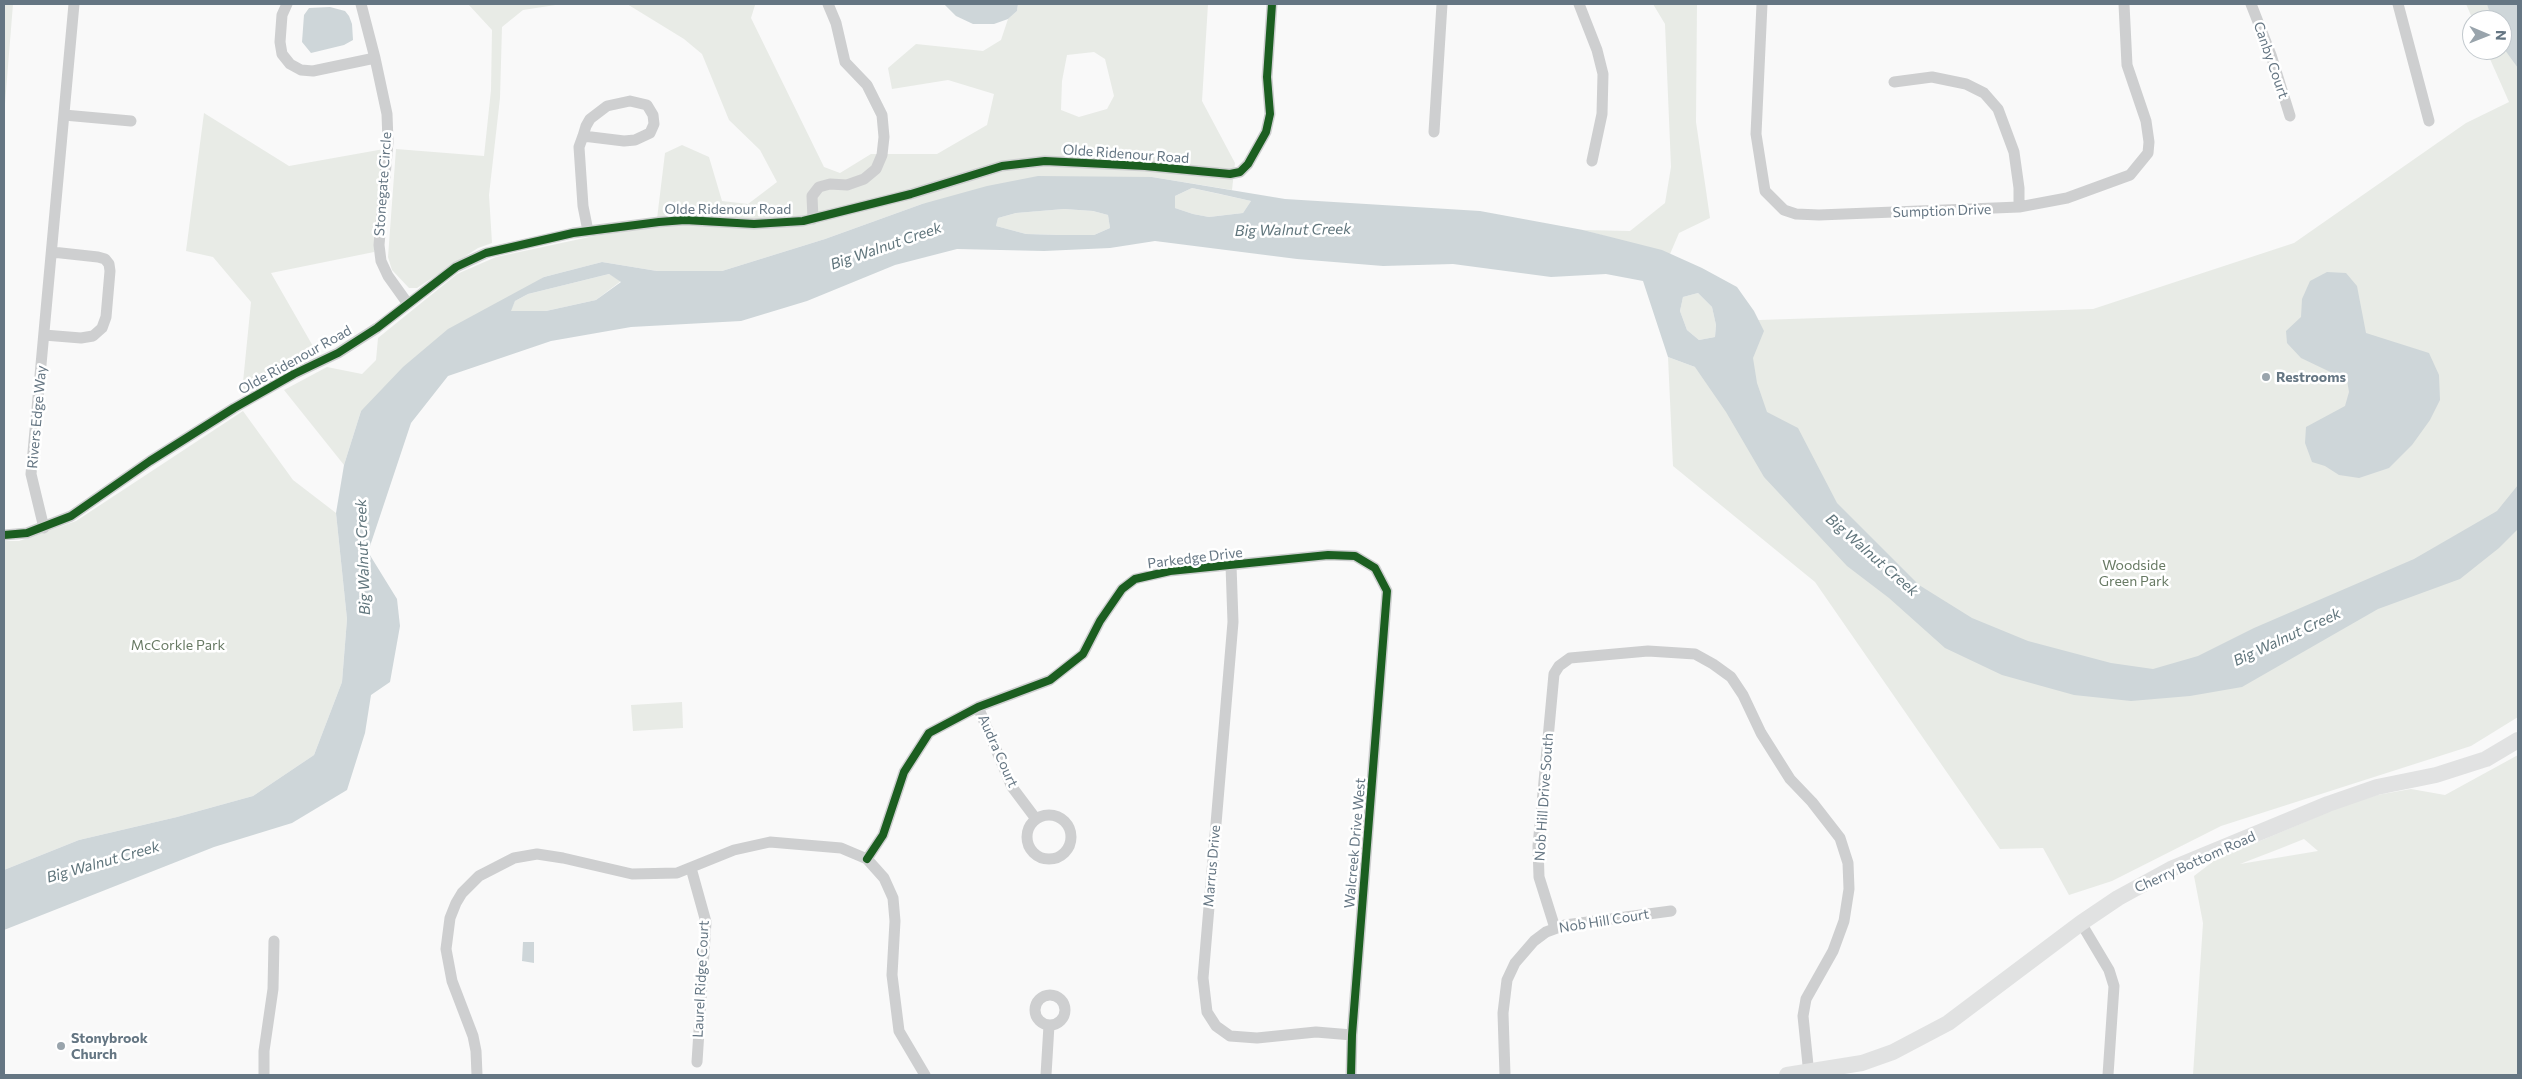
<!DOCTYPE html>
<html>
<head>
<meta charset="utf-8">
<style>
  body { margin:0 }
  #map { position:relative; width:2522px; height:1079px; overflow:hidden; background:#f9f9f9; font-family:Commissioner,sans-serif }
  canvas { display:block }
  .frame { position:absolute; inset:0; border:5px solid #657683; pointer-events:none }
  .north { position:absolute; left:2462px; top:10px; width:50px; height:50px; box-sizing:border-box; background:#fff; border:1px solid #c1c8cd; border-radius:50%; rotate:91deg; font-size:14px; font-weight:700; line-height:20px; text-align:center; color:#657683 }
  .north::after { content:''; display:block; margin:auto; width:18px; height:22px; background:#99a4ac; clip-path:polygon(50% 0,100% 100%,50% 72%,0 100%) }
</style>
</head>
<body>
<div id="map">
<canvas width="2522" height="1079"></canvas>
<div class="frame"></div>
<div class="north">N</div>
</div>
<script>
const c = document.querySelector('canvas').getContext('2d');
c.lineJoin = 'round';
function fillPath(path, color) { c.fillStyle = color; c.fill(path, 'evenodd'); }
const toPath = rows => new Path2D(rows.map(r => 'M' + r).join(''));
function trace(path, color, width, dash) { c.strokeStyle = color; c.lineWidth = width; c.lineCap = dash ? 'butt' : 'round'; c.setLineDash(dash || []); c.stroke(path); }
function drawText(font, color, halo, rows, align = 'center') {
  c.font = font + ' Commissioner,sans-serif'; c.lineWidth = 5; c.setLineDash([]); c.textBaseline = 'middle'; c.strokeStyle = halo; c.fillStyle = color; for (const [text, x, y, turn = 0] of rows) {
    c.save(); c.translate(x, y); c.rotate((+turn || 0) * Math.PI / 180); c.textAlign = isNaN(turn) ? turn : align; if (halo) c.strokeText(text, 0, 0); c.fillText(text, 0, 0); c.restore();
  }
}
const green = toPath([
  [4,4,13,4,4,116],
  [468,4,562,4,523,10,502,27,500,98,489,195,492,243,478,248,417,288,409,288,392,270,388,257,396,149,484,156,491,90,492,30],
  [627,4,772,4,755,5,751,18,824,167,840,173,871,154,937,154,987,125,994,94,948,80,892,89,888,68,916,44,983,51,1001,40,1008,19,1017,11,1018,4,1208,4,1202,101,1235,163,1232,190,1152,177,922,204,825,239,722,271,657,271,602,262,544,277,361,411,344,465,284,390,327,367,362,374,376,360,378,338,457,274,496,257,594,236,656,227,665,153,682,145,709,157,722,201,748,204,777,182,760,150,729,120,702,54,684,39],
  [1094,52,1105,59,1114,96,1107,109,1079,117,1061,110,1062,81,1067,55],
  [1653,4,1697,4,1696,122,1710,218,1679,233,1670,254,1583,230,1630,231,1665,203,1671,167,1665,24],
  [2466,4,2518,4,2518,717,2471,746,2221,826,2112,881,2069,895,2043,848,2000,849,1815,582,1673,466,1668,357,1695,367,1729,321,2093,309,2294,243,2466,123,2509,102,2486,50,2502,50,2502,20,2473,20],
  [204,113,289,166,384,149,374,252,271,273,318,355,242,392,251,302,213,257,186,251],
  [1192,188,1251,201,1243,213,1209,217,1193,214,1175,208,1175,196],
  [1064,209,1093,211,1108,215,1110,228,1094,235,1058,235,1026,234,996,226,998,218,1016,213],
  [609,274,621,281,596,300,546,311,510,311,515,301,528,294],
  [1698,293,1712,307,1716,325,1715,337,1699,340,1687,330,1680,311,1683,297],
  [243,411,293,480,336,513,347,619,342,682,314,755,253,796,177,817,79,840,4,870,4,541,19,541,76,521],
  [682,702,683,728,633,731,631,705],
  [2518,755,2518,1075,2193,1075,2203,923,2194,876,2215,860,2340,807,2377,795,2411,789,2445,795],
  [2304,839,2318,851,2240,864,2279,849]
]);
const water = toPath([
  [944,4,1018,4,1017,11,1008,19,994,24,973,24,956,16],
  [2487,4,2518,4,2518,68,2502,46,2502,20,2492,20],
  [330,7,345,11,349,16,352,24,353,40,344,45,311,53,302,42,304,15,309,8],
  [1038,176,1152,177,1285,199,1480,211,1583,230,1662,250,1702,268,1737,287,1754,311,1764,331,1753,358,1757,383,1767,412,1798,428,1837,503,1919,585,1972,618,2028,641,2111,663,2153,669,2198,656,2254,628,2414,559,2497,511,2518,485,2518,529,2499,548,2460,579,2378,609,2242,687,2190,696,2131,701,2074,695,2002,675,1945,648,1889,598,1847,566,1764,477,1726,412,1695,367,1668,357,1643,281,1606,274,1551,277,1453,264,1383,266,1297,259,1155,241,1110,248,1044,251,957,249,895,265,807,301,741,321,631,327,551,341,448,376,411,423,368,552,397,599,400,626,390,682,371,695,365,733,347,790,292,823,214,847,4,930,4,870,79,840,177,817,253,796,314,755,342,682,347,619,336,513,344,465,361,411,403,367,448,329,544,277,602,262,657,271,722,271,825,239,922,204,987,186],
  [1192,188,1220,194,1251,201,1243,213,1209,217,1193,214,1175,208,1175,196],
  [1064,209,1093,211,1108,215,1110,228,1094,235,1058,235,1026,234,996,226,998,218,1016,213],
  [609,274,621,282,596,300,546,311,511,311,515,301,528,294],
  [1698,293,1712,307,1716,325,1715,337,1699,340,1687,330,1680,311,1683,297],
  [2327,272,2346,273,2357,286,2366,333,2429,353,2439,375,2440,400,2430,420,2412,445,2389,468,2359,478,2339,475,2325,466,2312,462,2305,443,2306,427,2345,406,2349,392,2347,380,2301,358,2287,343,2286,331,2301,317,2302,299,2310,281],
  [523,942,534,942,534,963,522,961]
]);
const street = toPath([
  [287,4,282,15,280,42,282,54,290,64,301,70,313,71,375,58,361,4],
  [1579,4,1597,50,1603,74,1602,114,1592,161],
  [1762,4,1756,134,1765,191,1784,210,1796,214,1819,215,2019,207,2067,198,2130,175,2148,153,2149,142,2146,121,2127,65,2124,4],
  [2251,4,2271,55,2290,116],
  [2398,4,2429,121],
  [375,58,387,114,388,142,379,245,381,261,388,276,408,304],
  [1894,82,1932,77,1966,84,1984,93,1998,109,2014,152,2019,188,2019,207],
  [64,115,131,121],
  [1434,132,1442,4],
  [583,136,624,141,635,140,650,133,654,124,653,115,647,105,630,101,607,106,590,119,586,126,583,136,579,147,583,206,588,231],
  [813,219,812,196,819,187,830,184,847,185,864,179,876,169,882,155,884,137,882,115,867,85,845,62,836,23,828,4],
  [44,335,81,338,93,336,102,328,106,317,110,271,109,264,105,259,98,257,52,252],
  [44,528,31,474,74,4],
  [4,535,27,533,71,516,150,461,234,408,294,374,338,353,377,328,456,267,486,253,573,233,659,222,685,220,754,224,803,221,911,194,1002,166,1045,161,1145,166,1230,174,1240,172,1248,164,1266,132,1270,114,1267,77,1272,4],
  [1231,565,1233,622,1203,978,1207,1012,1216,1026,1230,1036,1257,1038,1316,1032,1352,1035],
  [978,707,1012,787,1036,819],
  '1027 837a22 22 0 1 1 44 0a22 22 0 1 1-44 0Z',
  [867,859,883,835,904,772,929,733,978,707,1050,680,1083,654,1100,621,1122,589,1135,579,1170,571,1328,555,1355,556,1375,568,1387,591,1352,1035,1351,1075],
  [691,868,706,922,697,1062],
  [2081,923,2109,970,2114,986,2108,1075],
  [1555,928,1539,877,1538,846,1554,674,1559,666,1570,658,1648,651,1695,654,1713,664,1731,677,1743,695,1761,733,1790,779,1812,802,1840,838,1848,863,1849,889,1844,921,1833,951,1806,999,1803,1016,1809,1075],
  '1035 1010a15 15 0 1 1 30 0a15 15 0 1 1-30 0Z',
  [264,1075,264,1051,273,989,274,941],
  [477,1075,476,1051,473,1036,452,981,446,949,450,918,456,903,462,893,479,876,514,858,537,854,563,858,632,874,677,873,734,850,770,842,841,848,867,859,884,878,893,898,895,921,892,975,899,1031,925,1075],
  [1046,1075,1049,1025],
  [1505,1075,1503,1013,1507,980,1515,963,1534,941,1546,932,1565,925,1671,911]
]);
const secondary = toPath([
  [1787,1075,1862,1063,1893,1052,1948,1023,2081,923,2118,898,2171,869,2328,804,2377,787,2436,775,2486,759,2518,740]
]);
const cycleway = toPath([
  [4,535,27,533,71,516,150,461,234,408,294,374,338,353,377,328,456,267,486,253,573,233,659,222,685,220,754,224,803,221,911,194,1002,166,1045,161,1145,166,1230,174,1240,172,1248,164,1266,132,1270,114,1267,77,1272,4],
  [867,859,883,835,904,772,929,733,978,707,1050,680,1083,654,1100,621,1122,589,1135,579,1170,571,1328,555,1355,556,1375,568,1387,591,1352,1035,1351,1075]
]);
const markers = [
  [2266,377,5,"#99a4ac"],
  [61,1046,5,"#99a4ac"]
];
const streetNames = [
  ["Canby Court",2271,60,71],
  ["Olde Ridenour Road",1126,154,4],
  ["Stonegate Circle",383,184,-86],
  ["Olde Ridenour Road",728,209],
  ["Sumption Drive",1942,211,-2],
  ["Olde Ridenour Road",295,360,-29],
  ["Rivers Edge Way",37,417,-85],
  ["Parkedge Drive",1195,558,-7],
  ["Audra Court",998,751,66],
  ["Nob Hill Drive South",1544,797,-86],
  ["Walcreek Drive West",1355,843,-85],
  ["Cherry Bottom Road",2195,862,-24],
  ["Marrus Drive",1212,866,-85],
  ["Nob Hill Court",1604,921,-9],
  ["Laurel Ridge Court",701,979,-87]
];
const poiNames = [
  ["Restrooms",2276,377],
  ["Stonybrook",71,1038],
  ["Church",71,1054]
];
const parkNames = [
  ["Woodside",2134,565],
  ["Green Park",2134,581],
  ["McCorkle Park",178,645]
];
const waterNames = [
  ["Big Walnut Creek",1293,230,-1],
  ["Big Walnut Creek",886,246,-19],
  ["Big Walnut Creek",1872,555,41],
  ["Big Walnut Creek",363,557,-92],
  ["Big Walnut Creek",2287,637,-25],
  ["Big Walnut Creek",103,862,-16]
];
fillPath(green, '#e8ebe6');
fillPath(water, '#ced6d9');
trace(street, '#cecfd0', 11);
trace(secondary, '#e1e2e2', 16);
trace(cycleway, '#1b5e20', 8);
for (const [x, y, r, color] of markers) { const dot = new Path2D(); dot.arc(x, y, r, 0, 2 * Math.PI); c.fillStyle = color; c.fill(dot); trace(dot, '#fff', 2); }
drawText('14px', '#657683', '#fff', streetNames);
drawText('bold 14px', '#657683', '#fff', poiNames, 'left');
drawText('14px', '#687a64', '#fff', parkNames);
drawText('italic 15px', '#60757c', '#fff', waterNames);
</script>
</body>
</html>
